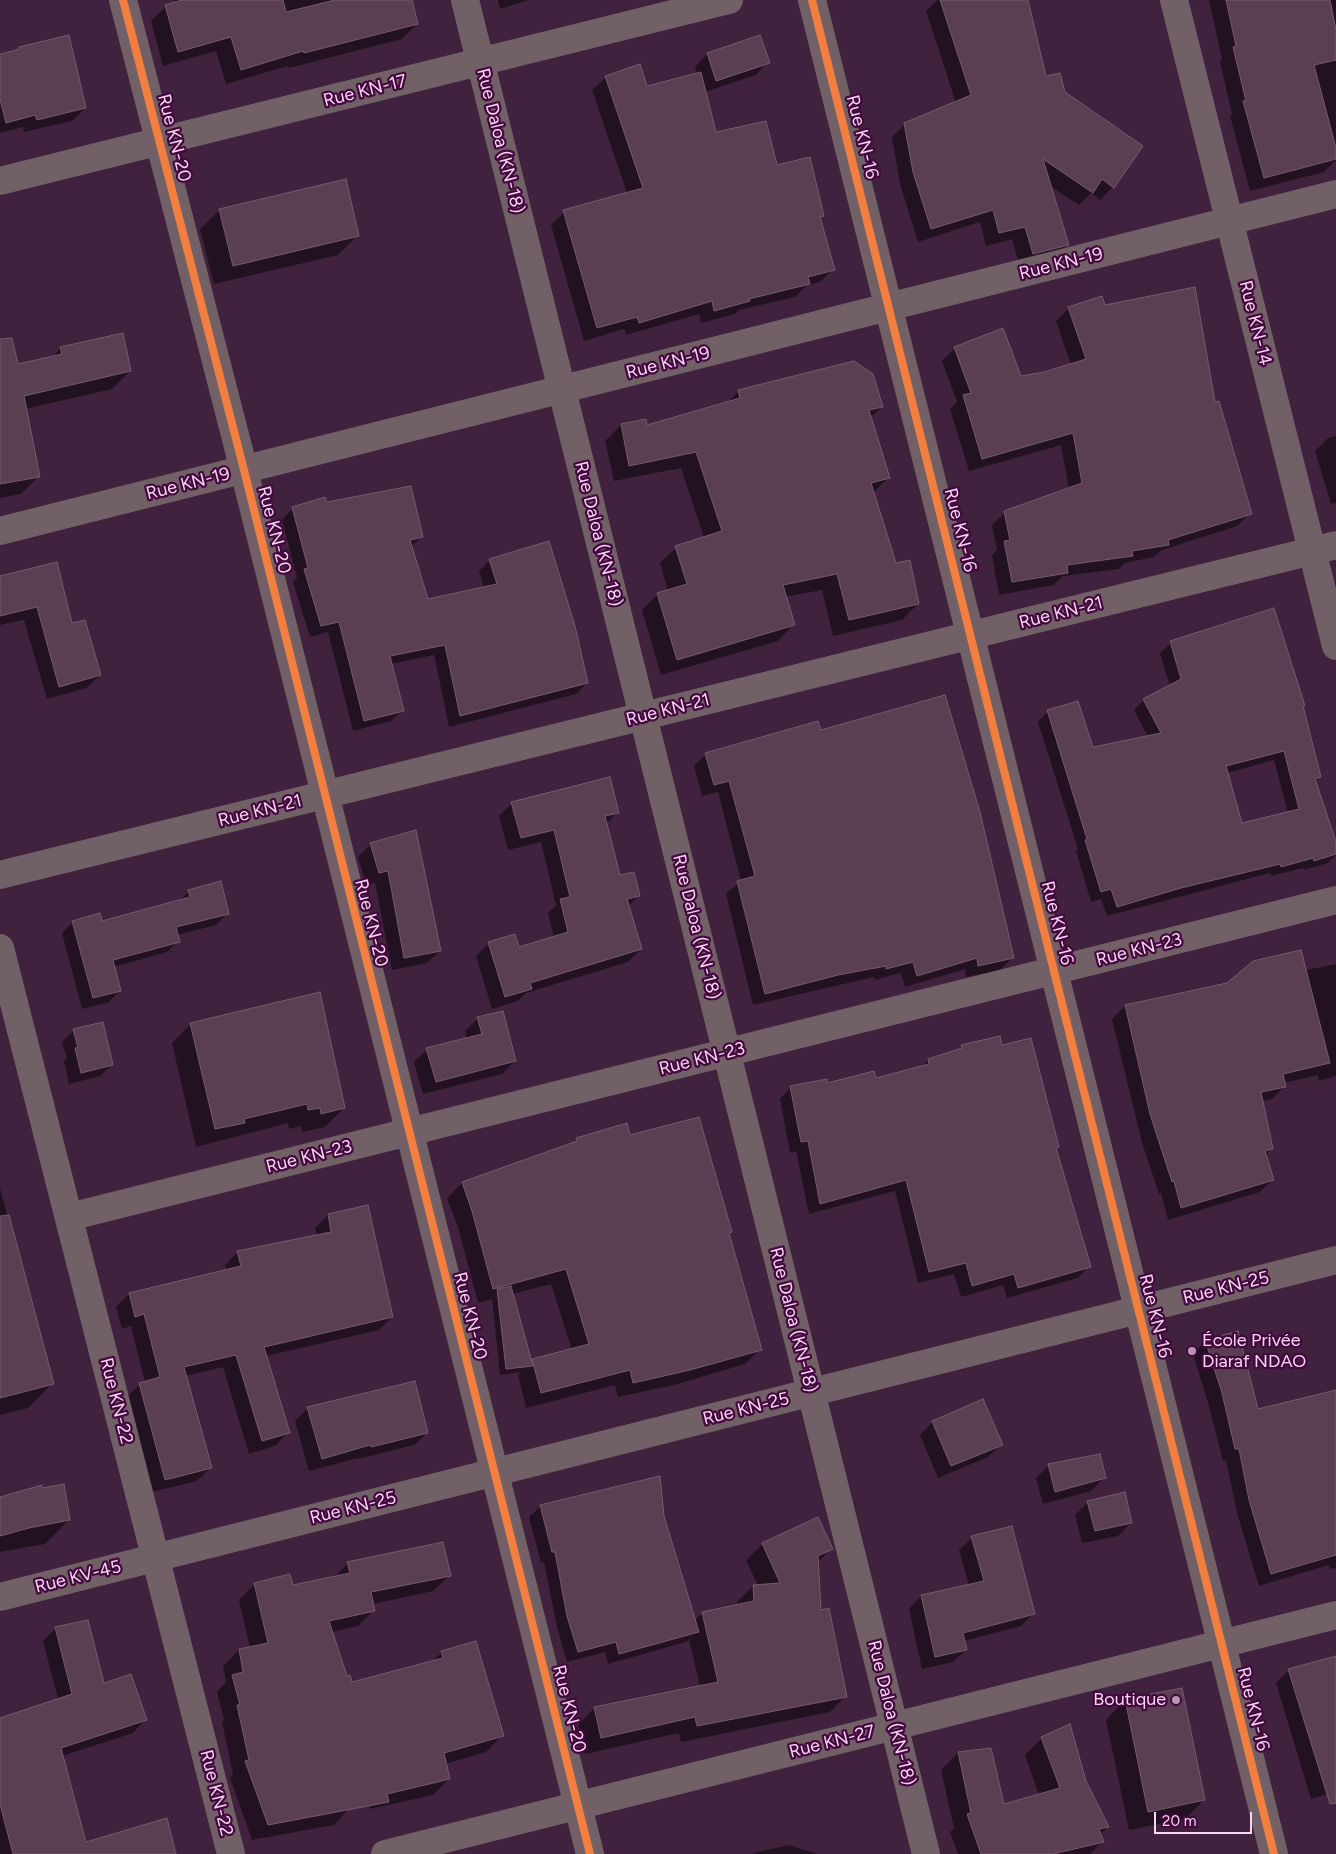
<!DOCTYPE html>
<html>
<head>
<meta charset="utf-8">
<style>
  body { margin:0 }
  #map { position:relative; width:1336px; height:1854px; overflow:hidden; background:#41223e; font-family:Figtree,sans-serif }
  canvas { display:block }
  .scale { position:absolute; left:1154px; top:1812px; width:98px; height:22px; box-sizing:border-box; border:2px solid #f8d5f2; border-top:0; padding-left:6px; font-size:15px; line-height:18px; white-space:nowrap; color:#f8d5f2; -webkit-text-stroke:4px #43083e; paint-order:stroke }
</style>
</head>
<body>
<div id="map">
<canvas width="1336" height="1854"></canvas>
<div class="scale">20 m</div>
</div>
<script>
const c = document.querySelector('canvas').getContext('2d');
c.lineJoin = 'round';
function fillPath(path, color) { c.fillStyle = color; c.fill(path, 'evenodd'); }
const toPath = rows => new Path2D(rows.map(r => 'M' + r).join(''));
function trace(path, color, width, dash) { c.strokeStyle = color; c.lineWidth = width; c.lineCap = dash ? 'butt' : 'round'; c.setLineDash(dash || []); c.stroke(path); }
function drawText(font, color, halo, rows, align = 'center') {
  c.font = font + ' Figtree,sans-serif'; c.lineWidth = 4.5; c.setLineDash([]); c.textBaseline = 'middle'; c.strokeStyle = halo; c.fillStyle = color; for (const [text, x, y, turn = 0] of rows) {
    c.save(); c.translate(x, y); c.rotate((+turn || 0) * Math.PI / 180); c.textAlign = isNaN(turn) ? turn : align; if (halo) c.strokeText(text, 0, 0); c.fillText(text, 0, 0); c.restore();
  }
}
const shadow = toPath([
  [174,0,412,0,417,24,402,39,289,68,288,66,226,84,216,51,163,66,151,21,166,6,175,4],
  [498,0,529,0,500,9],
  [937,0,1027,0,1045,78,1064,93,1113,187,1100,200,1091,193,1079,205,1050,186,1067,245,1054,258,1020,267,1012,239,986,246,980,222,918,242,900,184,892,137,905,124,956,103,926,11],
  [1209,0,1336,0,1336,160,1324,172,1250,191,1230,116,1232,114,1220,62,1222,59],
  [68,36,85,108,72,121,24,132,23,127,0,133,0,53],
  [707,54,768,62,756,75,705,92,715,134,776,166,823,215,820,219,833,269,820,282,806,286,795,297,739,310,735,314,701,323,699,314,626,335,624,329,584,341,551,225,564,212,627,193,592,90,606,77,647,87,697,74,695,67],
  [220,210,357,236,338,255,214,284,200,229],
  [1104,306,1214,404,1250,513,1237,526,1162,550,1154,557,1125,563,1119,569,1063,576,1054,585,999,595,992,555,997,550,992,525,1005,512,1069,489,1061,445,969,471,950,409,957,402,942,361,955,348,1020,377,1071,365,1056,321,1069,308],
  [61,348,130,371,112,389,25,409,39,476,21,494,0,498,0,370,51,358],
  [739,391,882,407,870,418,888,478,873,493,895,565,918,604,902,620,833,636,822,590,785,597,793,625,778,641,661,675,642,610,658,594,668,591,660,563,676,548,704,538,681,468,614,481,605,441,621,425,645,420,646,427,726,404],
  [1336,436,1336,503,1331,504,1315,451,1328,438],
  [326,503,421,537,411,547,427,601,484,588,479,571,490,560,587,683,576,694,449,727,434,655,391,664,403,710,391,721,353,731,328,632,310,637,293,582,297,578,282,520,293,508],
  [0,577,71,625,100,675,87,688,47,699,24,620,0,625],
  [1171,643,1302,707,1320,777,1315,782,1336,846,1336,855,1328,863,1304,870,1303,868,1271,876,1270,873,1107,916,1101,899,1091,902,1076,851,1078,849,1038,722,1048,711,1092,749,1148,737,1134,710,1144,700,1170,686,1160,653],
  [1274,760,1288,813,1241,825,1227,773],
  [820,732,1012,958,1000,970,966,977,965,969,905,987,901,973,875,980,874,977,753,1005,726,894,741,881,718,792,702,796,694,766,706,754],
  [512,803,617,813,606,824,619,877,639,895,628,907,641,949,628,962,526,993,518,1001,492,1009,476,956,489,943,518,948,554,938,548,913,556,905,541,842,508,850,499,816],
  [371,844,440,951,427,963,392,970,375,883,366,885,358,857],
  [189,891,228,913,216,925,177,935,178,941,167,952,114,967,120,990,109,1002,82,1009,62,933,73,922,101,922,178,902],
  [1336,964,1336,1076,1319,1081,1318,1075,1284,1083,1285,1086,1272,1099,1261,1101,1272,1149,1265,1155,1273,1179,1260,1192,1168,1220,1161,1193,1159,1194,1142,1143,1112,1019,1125,1006],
  [478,1018,515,1061,502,1074,423,1094,414,1062,427,1050,467,1039,465,1031],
  [191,1024,344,1108,325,1127,302,1132,301,1126,289,1129,288,1123,196,1147,172,1043],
  [74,1030,112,1065,100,1076,69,1084,64,1061,67,1058,62,1042],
  [962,1046,1001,1047,1058,1146,1055,1149,1089,1266,1078,1278,1007,1298,1003,1285,961,1297,954,1274,918,1283,895,1191,809,1214,796,1151,790,1153,780,1099,791,1087,875,1080,920,1068,928,1060,957,1051],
  [630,1136,728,1234,760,1349,745,1364,674,1385,618,1397,615,1385,526,1408,518,1375,521,1372,500,1375,492,1299,478,1303,458,1227,447,1198,462,1183,571,1145,577,1139],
  [551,1284,572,1350,531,1362,512,1294],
  [0,1188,52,1384,28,1408,0,1415],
  [328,1215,392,1317,379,1330,266,1356,288,1433,275,1446,249,1454,223,1367,186,1376,210,1468,197,1481,152,1492,127,1397,140,1384,145,1382,131,1326,122,1329,116,1307,129,1294,226,1270,225,1265,238,1252,317,1236,315,1228],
  [1205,1341,1257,1411,1336,1392,1336,1568,1330,1569,1329,1565,1259,1586,1237,1513,1226,1460,1223,1461,1209,1406,1193,1354],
  [308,1408,427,1433,414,1445,358,1459,358,1458,309,1471,295,1421],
  [933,1422,1001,1445,988,1457,938,1478,920,1435],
  [1049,1465,1104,1478,1091,1491,1043,1504,1036,1478],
  [0,1499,69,1520,45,1544,0,1552],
  [1088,1502,1131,1523,1118,1536,1082,1543,1075,1515],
  [541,1506,663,1516,694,1621,703,1613,737,1606,737,1602,753,1586,758,1586,746,1560,763,1544,831,1549,817,1563,820,1611,846,1696,830,1712,681,1742,679,1733,585,1754,578,1725,594,1708,700,1687,689,1639,686,1642,608,1664,605,1652,567,1662,557,1627,544,1562,541,1563,529,1517],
  [972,1538,1034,1613,1021,1626,964,1641,966,1650,953,1662,922,1669,909,1609,921,1596,969,1586,959,1550],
  [348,1563,449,1576,433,1591,373,1604,374,1610,358,1626,331,1632,346,1678,351,1684,432,1662,442,1652,502,1736,486,1752,445,1764,449,1779,433,1795,370,1809,343,1736,349,1809,334,1825,252,1840,230,1778,233,1774,222,1722,224,1720,217,1692,226,1682,223,1666,239,1650,250,1648,239,1600,255,1584,292,1586,333,1578],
  [56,1628,103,1685,145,1720,133,1733,62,1756,85,1843,170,1854,0,1854,0,1719,58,1699,43,1641],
  [1336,1657,1336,1792,1311,1799,1276,1683,1289,1670],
  [1181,1689,1204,1800,1185,1819,1129,1830,1106,1720,1125,1700],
  [1042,1738,1084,1781,1108,1827,1100,1835,1102,1842,1090,1854,958,1854,950,1832,954,1828,941,1770,958,1753,990,1750,1004,1805,1039,1795,1025,1755],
  [789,1845,817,1854,754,1854,757,1852]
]);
const building = toPath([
  [182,0,283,0,286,12,335,0,412,0,418,24,304,53,303,51,241,70,231,37,178,52,165,5,182,0],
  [940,0,1028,0,1046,76,1060,73,1065,92,1143,146,1114,188,1102,179,1093,193,1043,159,1069,245,1033,254,1025,227,999,233,993,210,931,229,913,172,904,123,971,95,940,0],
  [1226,0,1330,0,1336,30,1336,60,1314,65,1336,148,1336,159,1264,178,1243,101,1246,101,1233,47,1236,46,1226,0],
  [69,35,86,108,37,120,35,115,6,123,0,99,0,54,19,49,19,47,69,35],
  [760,35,770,63,716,81,707,53,760,35],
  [640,64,647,86,701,72,716,132,766,121,777,165,810,157,824,216,820,217,835,270,808,277,810,284,749,299,750,301,714,311,712,301,639,323,637,317,597,328,563,210,643,188,605,76,640,64],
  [346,179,359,236,233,266,219,209,346,179],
  [1195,287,1215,402,1219,401,1252,514,1168,540,1169,545,1132,551,1133,556,1067,565,1068,573,1012,582,1004,541,1010,540,1004,511,1082,483,1073,433,982,459,963,395,971,393,954,347,1003,328,1021,376,1044,372,1086,359,1068,307,1102,296,1105,305,1195,287],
  [123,333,131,371,24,396,40,477,0,484,0,339,12,338,18,364,62,354,60,347,123,333],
  [854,361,873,374,883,407,869,410,890,478,871,483,896,563,910,560,919,604,849,620,837,574,783,585,795,625,677,660,657,593,687,584,675,546,722,531,696,452,629,466,621,424,646,419,647,425,740,398,738,390,854,361],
  [411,486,423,537,410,540,428,599,497,584,489,559,549,541,575,626,588,683,460,716,445,645,390,656,404,711,364,721,339,622,321,626,304,569,308,568,292,507,325,497,327,502,411,486],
  [57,562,72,623,85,620,101,675,59,687,37,607,0,616,0,576,57,562],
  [1274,608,1305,706,1303,706,1321,777,1315,779,1336,842,1336,854,1314,861,1313,858,1281,867,1280,864,1181,888,1117,907,1111,889,1101,892,1085,840,1087,839,1047,710,1078,701,1093,747,1161,733,1143,699,1181,679,1170,641,1274,608],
  [1284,751,1299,809,1242,823,1226,766,1284,751],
  [945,695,980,812,1014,958,978,966,977,958,917,976,913,962,886,969,886,966,838,975,765,994,737,881,755,876,729,781,714,785,705,753,818,721,821,730,945,695],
  [610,777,619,813,605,816,620,875,634,872,640,896,627,899,642,949,530,983,532,989,505,997,488,942,515,934,519,947,568,932,560,899,570,897,554,830,521,838,511,802,610,777],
  [416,830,441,951,404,958,388,871,379,873,370,843,416,830],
  [221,881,229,914,176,927,180,942,113,960,121,991,93,998,72,921,100,913,102,921,190,897,188,890,221,881],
  [1301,950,1330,1063,1283,1074,1286,1087,1261,1092,1273,1149,1265,1151,1274,1180,1181,1208,1174,1181,1172,1182,1150,1114,1125,1005,1227,983,1253,961,1301,950],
  [320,992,345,1108,321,1114,320,1108,308,1110,307,1104,244,1119,245,1123,215,1129,190,1023,320,992],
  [503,1011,516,1061,436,1082,426,1048,482,1034,477,1017,503,1011],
  [103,1022,113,1065,81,1073,75,1048,78,1048,73,1029,103,1022],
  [1000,1036,1002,1045,1031,1038,1059,1147,1056,1148,1091,1267,1018,1288,1014,1274,972,1286,966,1263,929,1272,906,1180,820,1204,808,1141,801,1142,790,1086,827,1079,827,1083,874,1071,876,1078,929,1064,928,1059,962,1048,961,1045,1000,1036],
  [699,1117,732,1232,729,1233,762,1350,690,1370,633,1383,630,1370,541,1393,532,1359,589,1344,566,1269,493,1289,472,1211,462,1182,577,1141,576,1138,627,1123,630,1135,699,1117],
  [368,1205,393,1317,264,1347,290,1433,262,1441,236,1355,184,1367,212,1468,165,1480,139,1383,160,1377,144,1314,135,1317,129,1293,241,1266,237,1251,331,1232,328,1214,368,1205],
  [9,1215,54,1384,0,1398,0,1216,9,1215],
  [511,1286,533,1366,506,1369,497,1289,511,1286],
  [1238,1331,1258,1409,1336,1390,1336,1555,1271,1574,1249,1500,1239,1449,1235,1449,1222,1393,1205,1340,1238,1331],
  [415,1381,428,1433,371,1447,370,1445,322,1459,307,1407,415,1381],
  [983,1399,1003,1445,951,1466,932,1421,983,1399],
  [1100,1454,1106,1478,1055,1492,1048,1464,1100,1454],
  [660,1476,664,1516,699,1632,619,1654,616,1642,578,1652,567,1616,555,1552,552,1552,540,1505,660,1476],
  [64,1484,70,1520,29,1528,0,1536,0,1497,42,1485,42,1488,64,1484],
  [1125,1492,1132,1523,1095,1531,1087,1501,1125,1492],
  [818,1517,833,1549,818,1556,821,1610,829,1608,847,1697,697,1726,695,1717,601,1738,594,1707,718,1682,702,1612,754,1601,753,1585,780,1583,762,1543,818,1517],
  [1012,1526,1035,1614,963,1633,967,1650,935,1657,921,1595,984,1581,971,1536,1012,1526],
  [443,1542,451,1576,371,1592,375,1611,329,1621,347,1676,350,1675,352,1682,443,1658,441,1651,476,1641,504,1736,444,1753,450,1779,387,1794,389,1802,268,1825,245,1761,249,1760,237,1705,240,1705,232,1675,243,1672,239,1649,268,1643,254,1583,290,1574,293,1585,350,1573,347,1562,443,1542],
  [88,1620,104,1683,131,1674,147,1720,61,1748,86,1842,167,1818,176,1854,13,1854,0,1804,0,1718,72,1694,55,1627,88,1620],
  [1336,1656,1336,1803,1330,1804,1288,1669,1336,1656],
  [1182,1688,1205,1800,1148,1812,1125,1699,1182,1688],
  [1070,1724,1086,1781,1109,1827,1099,1829,1104,1842,1053,1854,981,1854,967,1814,971,1813,958,1752,991,1748,1004,1804,1060,1788,1041,1737,1070,1724]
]);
const minor = toPath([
  [123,0,244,470,590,1854],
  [465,0,926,1854],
  [812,0,1274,1854],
  [1174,0,1336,646],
  [0,181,729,0],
  [0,531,1336,194],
  [0,875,1336,545],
  [0,948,231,1854],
  [69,1217,1336,900],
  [0,1597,1336,1260],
  [385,1854,1336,1615]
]);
const cycleway = toPath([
  [123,0,244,470,590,1854],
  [812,0,1274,1854]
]);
const markers = [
  [1192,1351,5,"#b896b3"],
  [1176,1700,5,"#b896b3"]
];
const streetNames = [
  ["Rue KN-17",365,91,-14],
  ["Rue KN-16",862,137,76],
  ["Rue KN-20",174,138,76],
  ["Rue Daloa (KN-18)",500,141,76],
  ["Rue KN-19",1061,264,-14],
  ["Rue KN-14",1255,323,76],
  ["Rue KN-19",668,363,-14],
  ["Rue KN-19",188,484,-14],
  ["Rue KN-20",274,530,76],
  ["Rue KN-16",960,530,76],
  ["Rue Daloa (KN-18)",598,534,76],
  ["Rue KN-21",1061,613,-14],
  ["Rue KN-21",668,710,-14],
  ["Rue KN-21",260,811,-14],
  ["Rue KN-20",371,923,76],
  ["Rue KN-16",1057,923,76],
  ["Rue Daloa (KN-18)",696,927,76],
  ["Rue KN-23",1139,950,-14],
  ["Rue KN-23",702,1059,-14],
  ["Rue KN-23",309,1157,-14],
  ["Rue KN-25",1226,1288,-14],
  ["Rue KN-20",470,1316,76],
  ["Rue KN-16",1155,1316,76],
  ["Rue Daloa (KN-18)",793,1320,76],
  ["Rue KN-22",116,1401,76],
  ["Rue KN-25",746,1409,-14],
  ["Rue KN-25",353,1508,-14],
  ["Rue KV-45",78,1577,-14],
  ["Rue KN-20",569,1709,76],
  ["Rue KN-16",1253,1709,76],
  ["Rue Daloa (KN-18)",891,1713,76],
  ["Rue KN-27",832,1742,-14],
  ["Rue KN-22",216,1793,76]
];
const poiNames = [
  ["École Privée",1202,1341],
  ["Diaraf NDAO",1202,1362],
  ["Boutique",1166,1700,"right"]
];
fillPath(shadow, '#0007');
fillPath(building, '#593f51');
trace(building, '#775a6d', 1);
trace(minor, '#726067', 28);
trace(cycleway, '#f27e40', 8);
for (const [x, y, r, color] of markers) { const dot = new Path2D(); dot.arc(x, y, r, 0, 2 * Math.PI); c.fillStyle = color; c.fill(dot); trace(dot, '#43083e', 2); }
drawText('18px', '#f8d5f2', '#43083e', streetNames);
drawText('18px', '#f8d5f2', '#43083e', poiNames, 'left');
</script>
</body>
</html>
